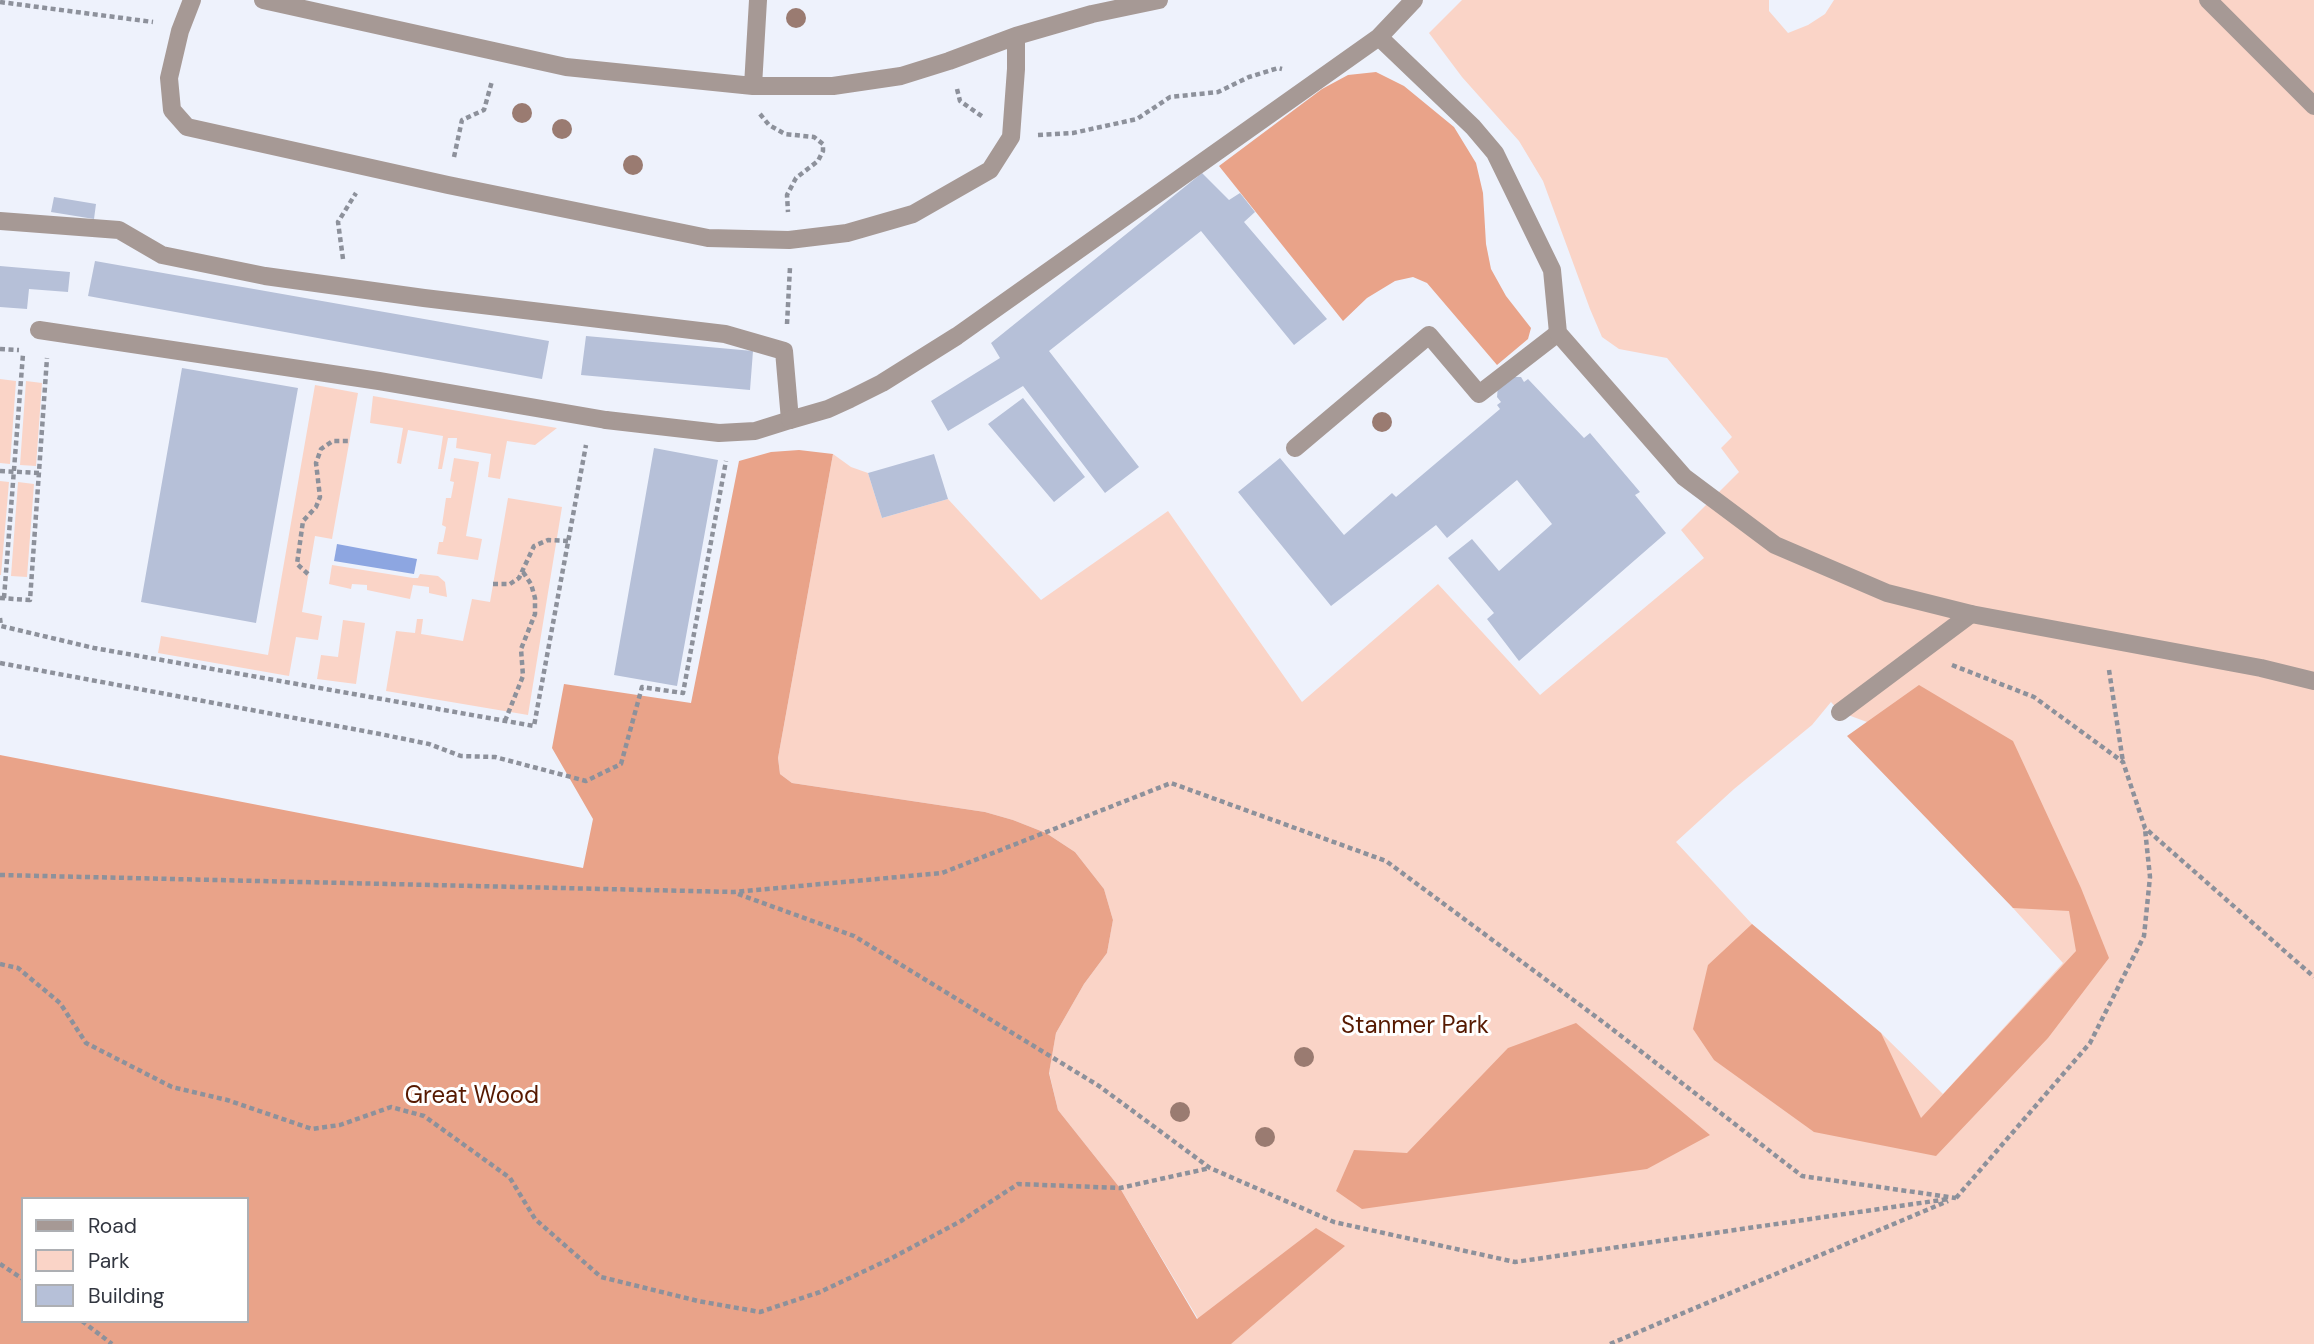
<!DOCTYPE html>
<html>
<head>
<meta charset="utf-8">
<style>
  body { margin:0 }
  #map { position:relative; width:2314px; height:1344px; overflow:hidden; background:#eef2fc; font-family:"DM Sans",sans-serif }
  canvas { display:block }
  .legend { position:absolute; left:21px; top:1197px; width:228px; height:126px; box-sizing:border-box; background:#fff; border:2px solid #adafb3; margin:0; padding:9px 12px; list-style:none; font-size:21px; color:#323640 }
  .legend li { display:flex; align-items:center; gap:14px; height:35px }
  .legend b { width:35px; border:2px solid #adafb3 }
</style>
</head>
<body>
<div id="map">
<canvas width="2314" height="1344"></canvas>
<ul class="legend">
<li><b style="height:9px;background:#a69995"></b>Road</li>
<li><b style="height:19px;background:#fad4c7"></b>Park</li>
<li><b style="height:19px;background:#b6c0d8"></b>Building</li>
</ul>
</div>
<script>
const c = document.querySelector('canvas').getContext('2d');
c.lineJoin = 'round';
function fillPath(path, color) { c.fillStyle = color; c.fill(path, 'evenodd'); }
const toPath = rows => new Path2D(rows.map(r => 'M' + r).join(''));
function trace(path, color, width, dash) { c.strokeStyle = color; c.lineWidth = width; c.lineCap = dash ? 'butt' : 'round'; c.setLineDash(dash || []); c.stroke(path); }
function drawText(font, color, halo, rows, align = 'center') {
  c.font = font + ' "DM Sans",sans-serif'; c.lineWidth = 6; c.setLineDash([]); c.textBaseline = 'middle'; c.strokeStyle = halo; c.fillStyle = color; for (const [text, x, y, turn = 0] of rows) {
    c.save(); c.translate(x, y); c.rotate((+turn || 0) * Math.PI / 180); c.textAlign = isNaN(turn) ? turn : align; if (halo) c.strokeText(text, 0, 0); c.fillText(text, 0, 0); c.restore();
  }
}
const green = toPath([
  [1462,0,1769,0,1769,11,1788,33,1808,25,1825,14,1834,0,2314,0,2314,1344,1213,1344,1120,1188,1058,1110,1049,1072,1056,1033,1084,984,1107,953,1113,920,1104,889,1075,852,1046,833,1013,820,985,812,792,783,780,774,778,758,833,454,851,467,868,473,882,518,948,499,1041,600,1168,511,1302,702,1438,584,1540,695,1704,558,1681,530,1739,472,1721,448,1732,437,1667,358,1619,349,1602,337,1590,309,1543,181,1519,141,1462,77,1429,33],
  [1831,702,1840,712,1875,725,2013,908,2063,963,1943,1094,1881,1033,1752,924,1676,842,1734,789,1812,725],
  [0,379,16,381,10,464,0,463],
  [26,381,42,383,36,466,20,465],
  [315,385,358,393,332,539,315,536,302,612,322,616,318,640,296,637,289,676,158,653,161,636,268,655],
  [373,396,510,420,557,428,535,445,507,441,500,479,488,477,491,454,456,448,457,438,448,438,442,469,438,469,443,436,408,430,401,464,397,463,403,428,370,423],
  [454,458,479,462,466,536,482,539,478,560,437,554,439,542,443,542,446,527,442,525,446,498,451,498,454,482,450,481],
  [0,481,9,482,1,575,0,575],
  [18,482,34,484,27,577,11,576],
  [508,498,562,507,528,715,386,691,396,631,415,633,417,619,423,619,421,634,463,641,472,599,490,602],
  [332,565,413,578,418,578,420,574,438,576,445,582,447,597,429,593,429,587,413,585,410,599,367,590,367,585,352,584,351,589,329,584],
  [343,620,365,623,356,684,317,679,321,655,338,657]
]);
const forest = toPath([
  [1376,72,1404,86,1454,127,1476,163,1483,193,1486,244,1491,269,1506,296,1531,328,1528,339,1497,365,1427,283,1413,277,1395,281,1367,298,1343,321,1219,166,1322,89,1348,75],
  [799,450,833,454,778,758,780,774,792,783,985,812,1013,820,1046,833,1075,852,1104,889,1113,920,1107,953,1084,984,1056,1033,1049,1073,1058,1110,1120,1188,1197,1319,1316,1228,1345,1246,1231,1344,0,1344,0,755,583,868,593,819,552,748,564,684,691,703,739,461,771,452],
  [23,1199,247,1199,247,1321,23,1321],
  [1919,685,2013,741,2081,888,2109,958,2048,1038,1936,1156,1814,1132,1714,1060,1693,1029,1708,965,1752,924,1881,1033,1921,1118,2076,951,2069,911,2013,908,1847,736],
  [1576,1023,1710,1135,1647,1169,1362,1209,1336,1191,1354,1150,1407,1153,1508,1048]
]);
const water = toPath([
  [337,544,417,559,414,574,334,561]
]);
const building = toPath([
  [1202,173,1229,200,1240,193,1255,212,1244,222,1327,319,1294,345,1201,231,1049,351,1139,467,1105,493,1023,386,948,431,931,401,1000,358,991,343],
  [54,197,96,204,94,219,51,212],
  [95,261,549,341,542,379,88,296],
  [0,266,70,272,68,292,29,289,27,309,0,307],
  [586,336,753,351,750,390,581,375],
  [182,368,298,388,256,623,141,602],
  [1508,377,1521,377,1524,382,1528,379,1584,438,1590,433,1640,492,1635,495,1666,533,1519,661,1487,619,1494,613,1448,558,1472,539,1499,571,1552,524,1517,480,1447,538,1436,525,1331,606,1238,492,1280,458,1344,535,1392,493,1396,497,1500,409,1497,405,1501,402,1497,397,1498,385],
  [1023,398,1085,477,1054,502,988,424],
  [654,448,718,460,677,686,614,675],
  [934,454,948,499,882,518,868,473]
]);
const path = toPath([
  [0,2,153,22],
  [957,89,960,101,983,117],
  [760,114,769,125,785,134,814,137,823,144,823,151,818,161,796,178,787,195,788,212],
  [1038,135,1073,133,1137,119,1170,97,1218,92,1249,77,1278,68,1282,69],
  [454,157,462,120,484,110,492,81],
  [343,259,338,222,356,193],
  [787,324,790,267],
  [0,349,19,350],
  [0,471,39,473],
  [308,574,297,564,303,521,316,507,320,497,316,463,321,449,333,441,349,441],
  [493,584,510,584,519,578,534,546,548,540,568,541],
  [0,598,30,600,47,358],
  [4,598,23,354],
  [0,618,1,626,94,648,534,726,586,445],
  [0,663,380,734,429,744,461,756,495,757,586,781,621,764,642,687,683,693,726,461],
  [1952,665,2034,697,2123,762,2145,828,2314,977],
  [2109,670,2123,762],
  [505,721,523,676,521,649,535,614,535,598,531,584,523,572],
  [0,875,734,892,942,873,1171,783,1386,861,1603,1022,1802,1176,1956,1198],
  [738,894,854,936,1099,1086,1210,1168,1334,1222,1515,1262,1948,1199],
  [0,964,18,968,60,1003,86,1043,172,1087,227,1100,312,1129,340,1125,391,1107,424,1116,510,1178,535,1219,601,1277,698,1301,760,1312,820,1292,890,1259,961,1221,1018,1184,1120,1188,1210,1168],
  [1956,1198,2090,1043,2144,936,2150,877,2145,829],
  [0,1264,23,1279],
  [82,1321,112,1344],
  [1610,1344,1948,1201]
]);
const lane = toPath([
  [192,0,180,31,169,78,172,110,187,127,448,185,708,238,789,240,847,233,913,214,990,170,1011,137,1016,69,1016,36,949,61,901,76,833,86,753,86,566,67,263,0],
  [1016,36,1092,14,1159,0],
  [753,86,758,0],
  [0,221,119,230,162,255,265,276,424,298,725,334,784,351,790,420,755,431,719,433,606,420],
  [1295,448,1429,335,1479,394,1558,333],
  [1840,712,1971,614]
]);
const street = toPath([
  [2208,0,2314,106],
  [1379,37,1473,127,1495,153,1552,270,1558,333,1684,477,1775,545,1887,593,1971,614,2261,668,2314,681],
  [39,330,379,381,606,420],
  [790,420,828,409,850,399,882,383,957,336,1379,37,1414,0]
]);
const trees = [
  [796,18],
  [522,113],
  [562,129],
  [633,165],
  [1382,422],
  [1304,1057],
  [1180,1112],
  [1265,1137]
];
const parkNames = [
  ["Stanmer Park",1415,1027],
  ["Great Wood",472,1097]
];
fillPath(green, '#fad4c7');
fillPath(forest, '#e9a389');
fillPath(water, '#8da6e1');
fillPath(building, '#b6c0d8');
trace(path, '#8d919b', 4.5, [5, 3.5]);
trace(lane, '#a69995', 18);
trace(street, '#a69995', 18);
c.fillStyle = '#9a7b71';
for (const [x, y] of trees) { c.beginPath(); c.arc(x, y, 10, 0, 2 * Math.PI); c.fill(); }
drawText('24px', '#561900', '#fff', parkNames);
</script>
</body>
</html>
